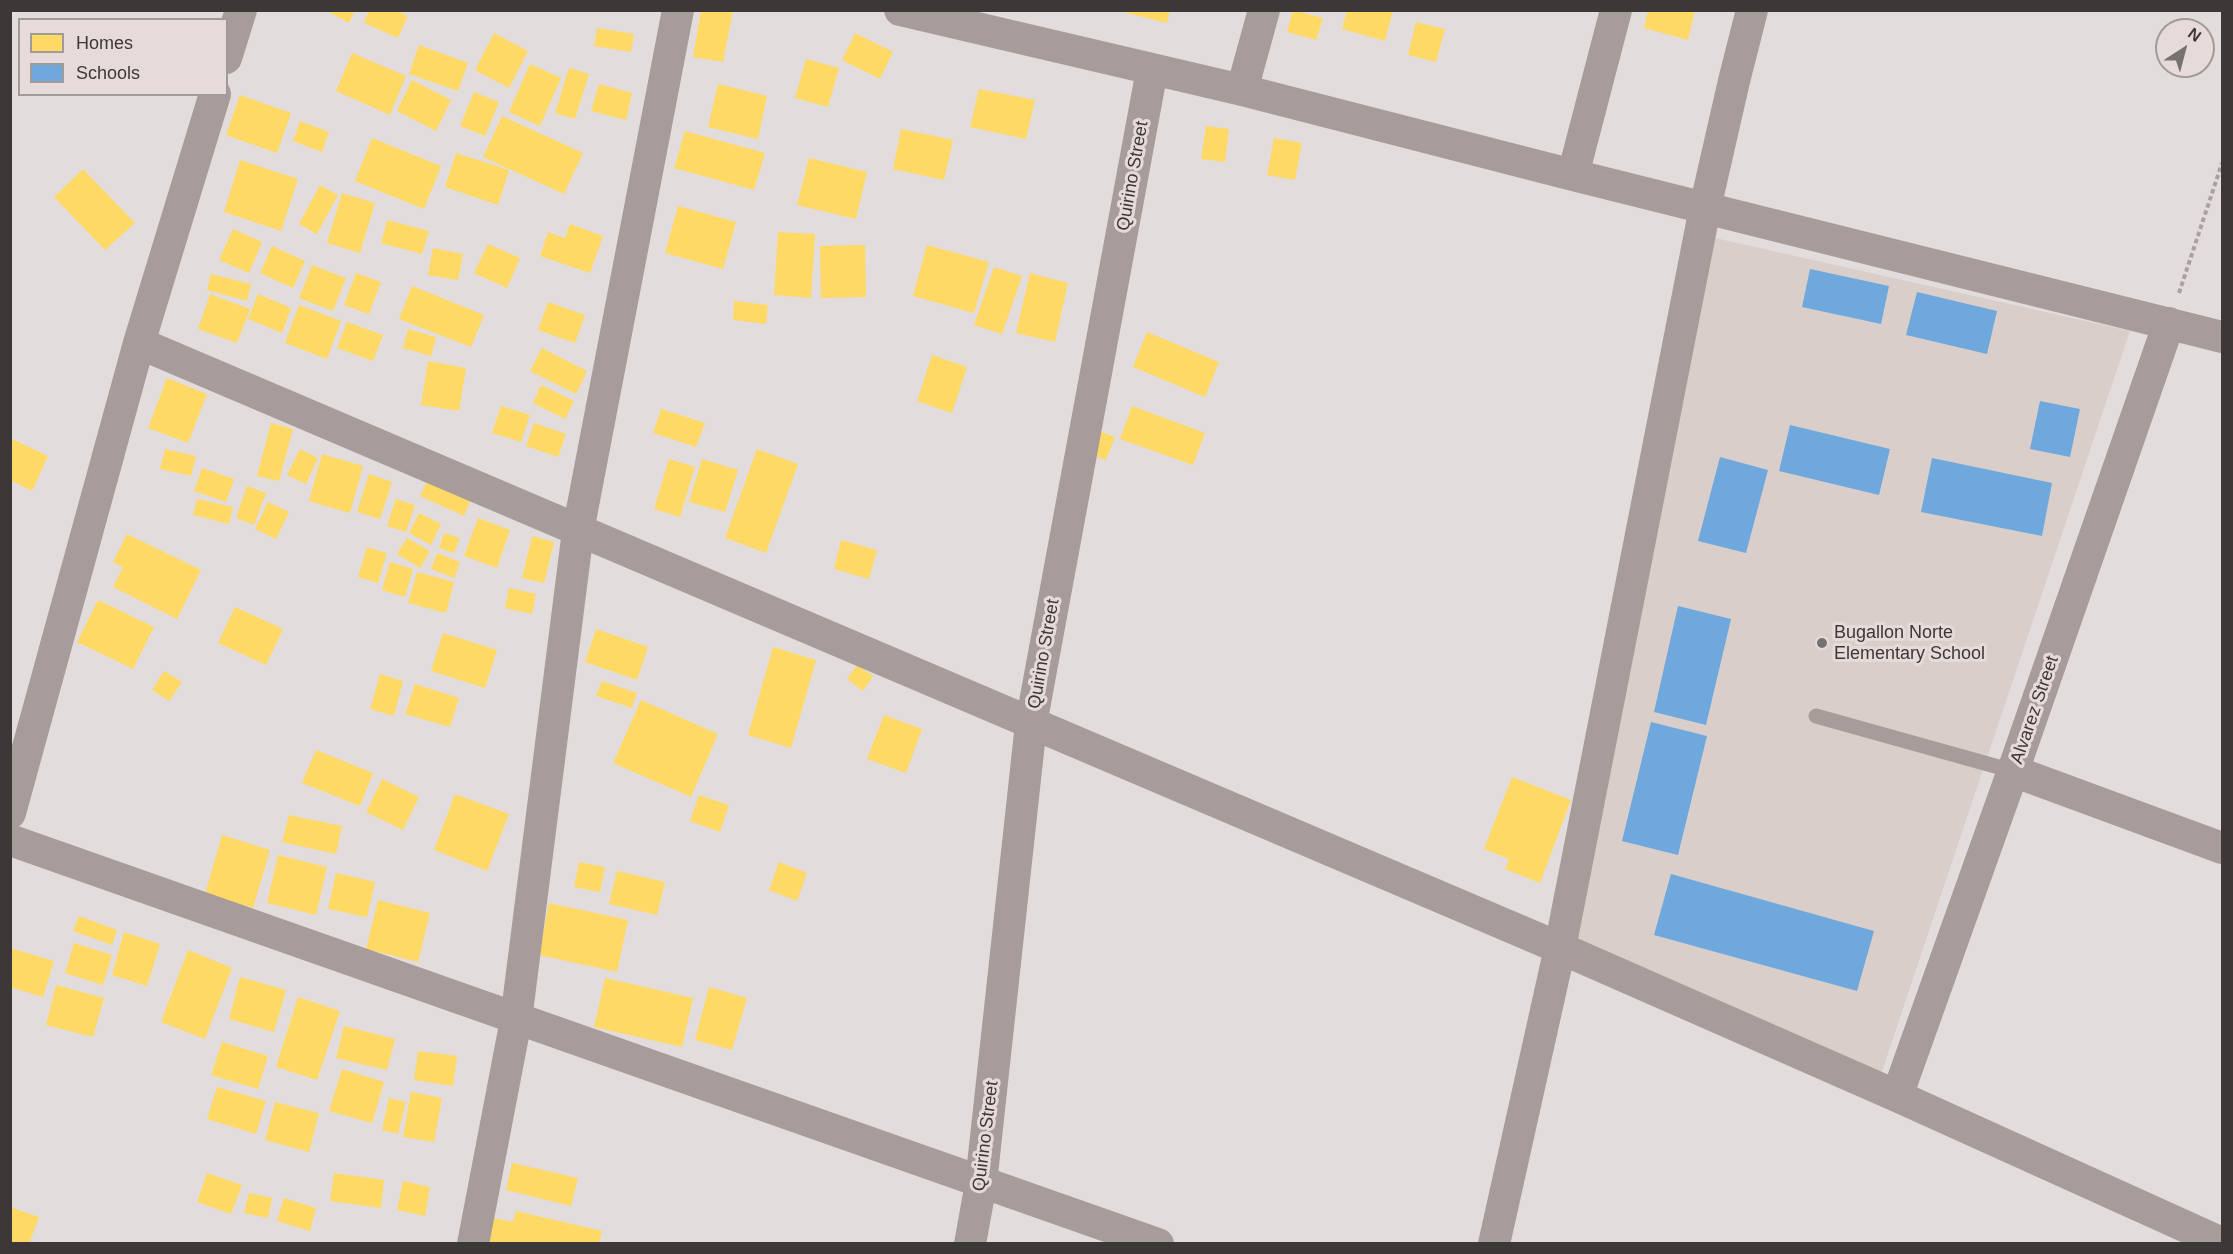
<!DOCTYPE html>
<html>
<head>
<meta charset="utf-8">
<style>
  body { margin:0 }
  #map { position:relative; width:2233px; height:1254px; overflow:hidden; background:#e2dddc; font-family:Arial,sans-serif }
  canvas { display:block }
  .frame { position:absolute; inset:0; border:12px solid #3c3837; pointer-events:none }
  .legend { position:absolute; left:18px; top:18px; width:210px; height:78px; box-sizing:border-box; background:#e6dbd8; border:2px solid #a29a98; margin:0; padding:8px 10px; list-style:none; font-size:18px; color:#3c3837 }
  .legend li { display:flex; align-items:center; gap:12px; height:30px }
  .legend b { width:30px; border:2px solid #a29a98 }
  .north { position:absolute; left:2155px; top:18px; width:60px; height:60px; box-sizing:border-box; background:#e6dbd8; border:2px solid #a29a98; border-radius:50%; rotate:36deg; font-size:16px; font-weight:700; line-height:24px; text-align:center; color:#3c3837 }
  .north::after { content:''; display:block; margin:auto; width:21px; height:27px; background:#767271; clip-path:polygon(50% 0,100% 100%,50% 72%,0 100%) }
</style>
</head>
<body>
<div id="map">
<canvas width="2233" height="1254"></canvas>
<div class="frame"></div>
<ul class="legend">
<li><b style="height:16px;background:#ffd966"></b>Homes</li>
<li><b style="height:16px;background:#6fa8dc"></b>Schools</li>
</ul>
<div class="north">N</div>
</div>
<script>
const c = document.querySelector('canvas').getContext('2d');
c.lineJoin = 'round';
function fillPath(path, color) { c.fillStyle = color; c.fill(path, 'evenodd'); }
const toPath = rows => new Path2D(rows.map(r => 'M' + r).join(''));
function trace(path, color, width, dash) { c.strokeStyle = color; c.lineWidth = width; c.lineCap = dash ? 'butt' : 'round'; c.setLineDash(dash || []); c.stroke(path); }
function drawText(font, color, halo, rows, align = 'center') {
  c.font = font + ' Arial,sans-serif'; c.lineWidth = 6; c.setLineDash([]); c.textBaseline = 'middle'; c.strokeStyle = halo; c.fillStyle = color; for (const [text, x, y, turn = 0] of rows) {
    c.save(); c.translate(x, y); c.rotate((+turn || 0) * Math.PI / 180); c.textAlign = isNaN(turn) ? turn : align; if (halo) c.strokeText(text, 0, 0); c.fillText(text, 0, 0); c.restore();
  }
}
const built = toPath([
  [1706,236,2130,331,1875,1092,1553,955]
]);
const homes = toPath([
  [325,10,355,10,349,23],
  [369,10,396,10,408,16,398,38,364,23],
  [701,10,733,10,723,62,693,57],
  [1115,10,1170,10,1167,23],
  [1293,10,1323,18,1316,40,1287,32],
  [1347,10,1393,10,1385,41,1342,29],
  [1648,10,1695,10,1688,40,1644,28],
  [1416,22,1445,29,1436,62,1408,55],
  [597,28,634,34,631,52,594,46],
  [494,33,528,51,509,88,475,70],
  [855,33,893,52,880,79,842,60],
  [419,45,468,63,458,91,409,74],
  [352,53,406,76,390,115,336,91],
  [806,59,839,68,828,107,795,98],
  [530,64,561,78,540,126,509,112],
  [569,68,589,74,575,119,555,113],
  [412,80,451,100,436,131,397,111],
  [599,84,632,93,626,120,591,111],
  [718,84,767,96,758,139,708,127],
  [979,89,1035,100,1026,139,970,127],
  [474,92,499,102,485,136,460,126],
  [240,95,291,113,277,153,226,135],
  [502,116,583,153,564,194,483,157],
  [300,121,329,132,322,152,293,141],
  [1206,126,1229,129,1225,162,1201,159],
  [901,129,953,140,944,180,893,169],
  [685,131,765,153,754,190,674,168],
  [372,138,441,166,424,209,355,181],
  [1274,138,1302,143,1295,180,1267,175],
  [456,153,509,170,498,205,445,187],
  [809,158,867,172,856,219,797,205],
  [240,160,298,179,281,231,224,212],
  [83,169,135,223,105,250,54,197],
  [320,185,338,195,317,234,299,224],
  [342,193,375,203,360,253,327,243],
  [678,206,736,222,723,269,665,253],
  [387,220,429,231,422,254,381,243],
  [570,224,603,236,590,273,540,256,548,232,565,238],
  [233,229,262,242,249,273,219,260],
  [778,232,815,234,811,298,774,295],
  [488,244,520,258,507,288,474,273],
  [865,245,866,297,821,298,820,246],
  [927,245,989,262,974,313,913,296],
  [272,246,305,261,293,288,260,273],
  [433,248,463,254,458,280,428,275],
  [312,265,346,278,333,311,299,298],
  [994,267,1022,276,1002,334,974,325],
  [356,273,381,282,369,314,344,305],
  [1030,273,1068,283,1055,342,1016,333],
  [211,274,251,284,247,301,207,290],
  [412,286,484,315,471,347,399,319],
  [210,294,250,309,237,343,198,329],
  [258,294,291,308,282,333,248,319],
  [734,301,768,305,766,324,733,320],
  [548,302,585,315,575,343,538,330],
  [299,305,341,321,327,359,285,343],
  [347,322,383,335,373,361,337,348],
  [408,329,436,337,431,356,403,348],
  [1147,332,1219,362,1205,397,1133,367],
  [542,348,587,371,576,394,530,371],
  [932,355,967,367,952,413,917,401],
  [428,361,466,368,459,411,421,405],
  [167,378,207,394,188,443,148,428],
  [541,385,574,401,565,419,533,403],
  [501,406,530,415,521,442,492,433],
  [1132,406,1205,433,1193,465,1120,439],
  [661,409,705,423,696,447,653,433],
  [271,423,293,429,279,481,257,476],
  [534,423,566,434,558,457,526,446],
  [1096,430,1115,437,1106,460,1087,453],
  [10,438,48,456,32,491,10,480],
  [165,449,196,456,191,476,160,469],
  [300,449,318,458,306,484,287,475],
  [757,449,798,464,766,553,725,538],
  [322,454,363,466,350,513,309,501],
  [669,459,695,467,680,517,654,509],
  [702,459,738,470,725,512,689,502],
  [202,468,234,479,226,502,194,491],
  [369,474,392,482,380,519,357,512],
  [428,479,471,499,464,516,420,496],
  [247,486,266,493,254,525,236,518],
  [197,499,233,507,229,524,193,515],
  [396,499,415,505,406,532,387,526],
  [268,502,289,512,276,539,255,529],
  [419,513,441,524,431,545,409,533],
  [478,518,510,530,497,568,464,556],
  [444,533,460,538,454,553,439,548],
  [127,534,201,570,177,619,113,587,123,567,113,562],
  [532,536,554,542,544,583,522,578],
  [407,538,430,551,420,568,397,554],
  [841,540,877,550,869,579,834,569],
  [367,547,387,553,378,583,358,577],
  [437,553,460,562,454,578,431,569],
  [390,562,413,569,405,597,382,590],
  [417,572,454,582,446,613,408,603],
  [509,588,536,594,532,614,505,608],
  [98,600,154,627,133,669,77,642],
  [235,607,283,629,266,665,218,643],
  [596,629,648,647,637,680,585,662],
  [443,633,497,650,485,688,431,671],
  [773,647,816,660,791,748,748,735],
  [857,665,873,676,863,691,847,679],
  [164,671,182,682,169,701,152,690],
  [380,674,403,681,394,716,370,709],
  [602,681,637,693,632,708,596,696],
  [415,684,459,698,450,727,405,714],
  [641,700,718,734,691,797,613,763],
  [884,715,922,729,906,773,867,759],
  [316,750,373,773,360,806,302,783],
  [1512,777,1571,800,1540,883,1505,869,1509,859,1484,849],
  [382,779,419,797,403,830,366,812],
  [455,794,509,814,487,871,434,850],
  [699,795,729,805,720,832,690,821],
  [289,815,342,826,336,854,282,842],
  [222,835,270,850,253,908,205,894],
  [278,855,327,867,316,915,267,903],
  [579,862,605,867,600,892,574,887],
  [779,862,807,873,797,901,769,890],
  [617,871,665,882,657,915,609,904],
  [336,873,375,882,367,917,328,909],
  [378,900,430,913,418,962,366,949],
  [549,903,628,920,617,972,539,955],
  [79,916,117,930,112,945,73,931],
  [124,932,160,944,147,986,112,975],
  [74,943,112,955,103,985,65,973],
  [10,948,54,961,43,997,10,987],
  [188,950,232,968,205,1039,161,1022],
  [240,977,286,990,274,1032,229,1019],
  [605,978,693,998,682,1047,594,1027],
  [56,985,104,998,93,1037,46,1025],
  [709,987,747,998,732,1050,695,1040],
  [298,997,340,1011,317,1080,276,1067],
  [344,1026,395,1039,387,1070,336,1058],
  [222,1042,268,1056,258,1089,211,1075],
  [418,1051,457,1056,453,1086,414,1080],
  [342,1069,384,1082,372,1123,329,1111],
  [217,1087,266,1101,256,1134,207,1119],
  [411,1092,442,1098,434,1142,403,1137],
  [389,1098,406,1102,398,1134,382,1130],
  [275,1102,319,1113,309,1152,265,1140],
  [512,1163,578,1178,571,1206,506,1190],
  [207,1173,242,1185,231,1214,197,1202],
  [334,1173,384,1180,381,1208,330,1201],
  [403,1181,430,1187,425,1216,397,1210],
  [249,1193,272,1198,268,1218,244,1213],
  [284,1198,316,1208,310,1231,277,1221],
  [10,1207,39,1217,29,1244,10,1244],
  [516,1211,602,1231,599,1244,487,1244,493,1218,513,1222]
]);
const schools = toPath([
  [1810,269,1889,286,1881,324,1802,307],
  [1917,292,1997,311,1987,354,1906,335],
  [2040,401,2080,409,2070,457,2030,449],
  [1790,425,1890,449,1879,495,1779,471],
  [1720,457,1768,470,1746,553,1698,541],
  [1932,458,2052,483,2042,536,1921,512],
  [1678,606,1731,619,1706,725,1654,712],
  [1651,722,1707,736,1678,855,1622,841],
  [1671,874,1874,931,1857,991,1654,935]
]);
const path = toPath([
  [2179,293,2222,163]
]);
const service = toPath([
  [1816,716,2013,771]
]);
const minor = toPath([
  [900,10,1242,90,1573,175,2222,337],
  [226,58,241,10],
  [1242,90,1264,10],
  [1573,175,1616,10],
  [139,343,1560,948,1897,1096,2222,1243],
  [2013,771,2222,848],
  [10,813,139,343,215,94],
  [10,840,1158,1244],
  [1897,1096,2013,771,2169,323],
  [473,1244,516,1020,578,531,678,10],
  [970,1244,981,1183,1031,724,1152,70],
  [1494,1244,1560,948,1705,208,1734,81,1752,10]
]);
const markers = [
  [1822,643,6,"#767271"]
];
const streetNames = [
  ["Quirino Street",1133,176,-80],
  ["Quirino Street",1044,654,-80],
  ["Alvarez Street",2035,710,-71],
  ["Quirino Street",986,1136,-83]
];
const poiNames = [
  ["Bugallon Norte",1834,633],
  ["Elementary School",1834,654]
];
fillPath(built, '#dacecb');
fillPath(homes, '#ffd966');
fillPath(schools, '#6fa8dc');
trace(path, '#a9a29f', 4, [4.5, 3]);
trace(service, '#a89c9a', 15);
trace(minor, '#a89c9a', 32);
for (const [x, y, r, color] of markers) { const dot = new Path2D(); dot.arc(x, y, r, 0, 2 * Math.PI); c.fillStyle = color; c.fill(dot); trace(dot, '#e6dbd8', 2); }
drawText('18px', '#3c3837', '#e6dbd8', streetNames);
drawText('18px', '#3c3837', '#e6dbd8', poiNames, 'left');
</script>
</body>
</html>
